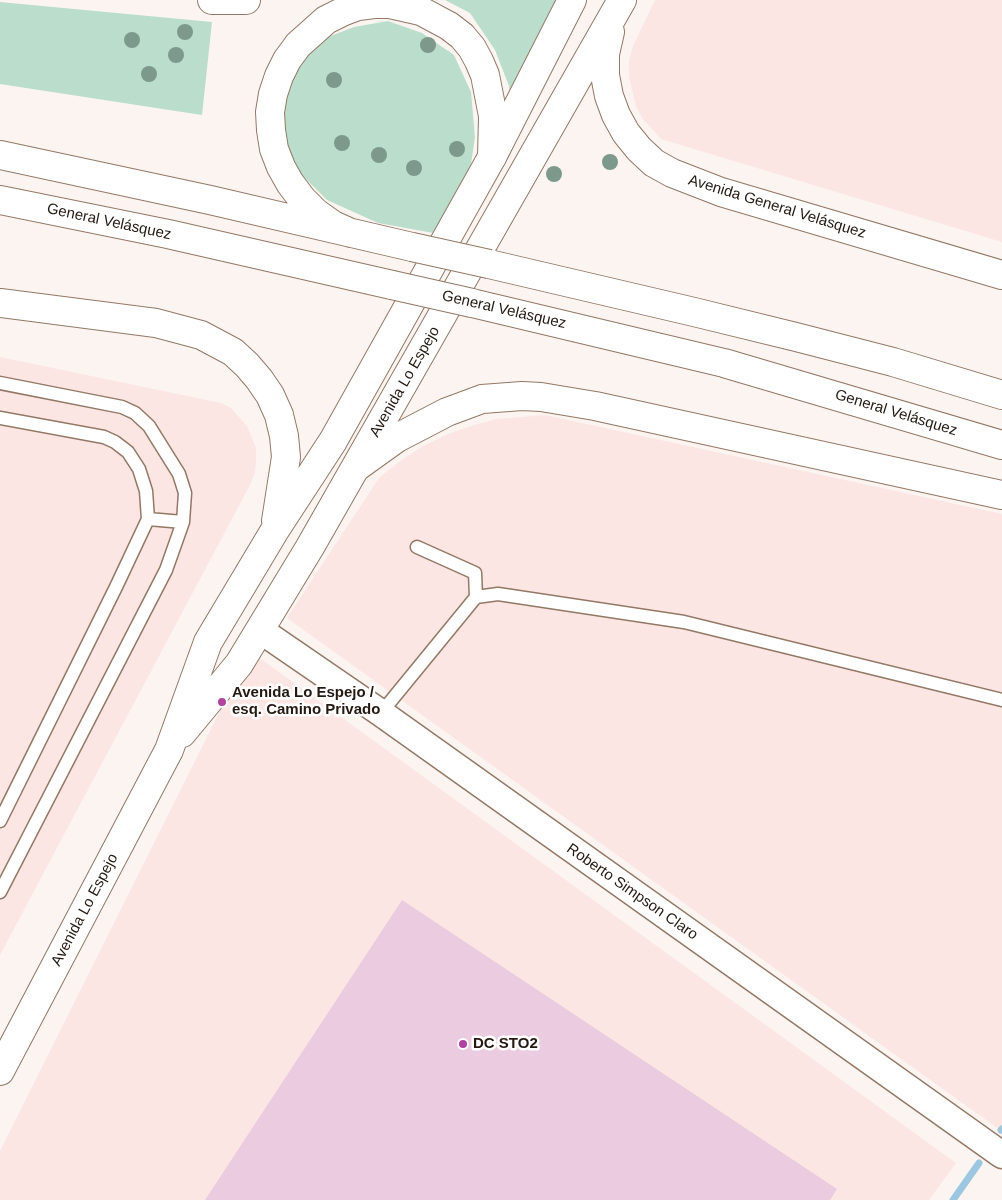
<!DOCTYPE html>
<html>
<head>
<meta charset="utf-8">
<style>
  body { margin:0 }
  canvas { display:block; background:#fbf4f0 }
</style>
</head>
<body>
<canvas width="1002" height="1200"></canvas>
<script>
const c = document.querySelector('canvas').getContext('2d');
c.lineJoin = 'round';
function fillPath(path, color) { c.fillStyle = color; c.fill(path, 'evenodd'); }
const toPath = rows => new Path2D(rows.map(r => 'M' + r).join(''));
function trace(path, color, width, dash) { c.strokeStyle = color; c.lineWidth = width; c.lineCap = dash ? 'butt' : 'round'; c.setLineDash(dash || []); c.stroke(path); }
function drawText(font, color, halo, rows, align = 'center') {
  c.font = font + ' Arial,sans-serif'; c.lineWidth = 5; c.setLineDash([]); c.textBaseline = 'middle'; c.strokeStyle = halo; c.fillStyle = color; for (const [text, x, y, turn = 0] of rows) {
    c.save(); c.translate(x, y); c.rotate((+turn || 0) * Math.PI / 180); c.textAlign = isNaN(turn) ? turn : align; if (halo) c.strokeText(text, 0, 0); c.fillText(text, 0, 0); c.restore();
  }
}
const industrial = toPath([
  [655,0,1002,0,1002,242,661,139,642,118,636,106,629,77,629,61,633,46],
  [0,357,221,403,231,408,247,426,256,448,256,461,255,473,250,485,0,955],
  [545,415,1002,514,1002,1128,1000,1130,287,618,379,478,400,461,423,446,448,434,474,425,497,419],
  [250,651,956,1163,929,1200,0,1200,0,1151]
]);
const green = toPath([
  [445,0,567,0,511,107,509,86,495,50,470,13],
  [0,2,212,22,202,115,0,84],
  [388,21,422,33,454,55,471,92,475,137,468,184,439,234,378,223,327,200,295,168,281,128,286,87,307,57,328,37,354,27]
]);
const stream = toPath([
  [1001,1130,1002,1129],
  [953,1200,979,1163]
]);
const building = toPath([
  [402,900,837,1189,830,1200,205,1200]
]);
const lane = toPath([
  [0,383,122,407,135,413,149,426,179,474,185,493,183,522,166,570,0,892],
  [0,418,104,437,115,442,128,452,139,469,146,491,148,519,116,587,0,821],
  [148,519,183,522],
  [417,547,475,573,476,597],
  [381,713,476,597,498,594,684,622,1002,700]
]);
const street = toPath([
  [260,630,381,713,1002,1155]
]);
const secondary = toPath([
  [212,0,246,0],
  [610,32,605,54,605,75,609,96,616,115,626,133,639,149,654,163,672,173,721,192,1002,275],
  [0,303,156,323,201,335,233,352,247,365,259,379,270,395,279,415,284,436,286,457,276,521],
  [182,733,239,664,310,547,622,0],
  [0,1071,169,750,208,642,275,530,333,441,492,157,572,0]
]);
const highway = toPath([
  [0,155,210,200,412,247],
  [0,200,168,234,392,285],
  [351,233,333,225,316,213,302,199,290,183,281,167,274,149,271,130,270,112,273,94,279,76,287,60,298,45,326,20,342,12,358,6,374,4,390,4,421,11,449,26,462,36,472,48,479,61,485,75,493,116,492,157],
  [489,264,694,312,796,337,893,362,1002,395],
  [472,303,724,363,1002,445],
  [358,466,397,438,447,412,482,399,522,396,541,397,595,406,1002,495]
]);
const highwayBridge = toPath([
  [412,247,489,264],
  [392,285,472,303]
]);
const trees = [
  [185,32],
  [132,40],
  [428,45],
  [176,55],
  [149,74],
  [334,80],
  [342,143],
  [457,149],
  [379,155],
  [610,162],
  [414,168],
  [554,174]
];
const markers = [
  [222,702,5,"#b043a2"],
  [463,1044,5,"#b043a2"]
];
const streetNames = [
  ["Avenida General Velásquez",777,207,17],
  ["General Velásquez",109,222,12],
  ["General Velásquez",504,310,13],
  ["Avenida Lo Espejo",405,382,-60],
  ["General Velásquez",896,413,17],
  ["Roberto Simpson Claro",632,892,35],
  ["Avenida Lo Espejo",85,910,-62]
];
const poiNames = [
  ["Avenida Lo Espejo /",232,693],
  ["esq. Camino Privado",232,710],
  ["DC STO2",473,1044]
];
fillPath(industrial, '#fce6e4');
fillPath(green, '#badecb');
trace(stream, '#9cc7e1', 7);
fillPath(building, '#ebcbdf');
trace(lane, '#937865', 15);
trace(street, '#937865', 29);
trace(secondary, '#937865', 30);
trace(highway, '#937865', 30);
trace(lane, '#fff', 12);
trace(street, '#fff', 26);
trace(secondary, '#fff', 28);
trace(highway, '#fff', 28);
trace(highwayBridge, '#937865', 30, []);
trace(highwayBridge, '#fff', 28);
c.fillStyle = '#7d998b';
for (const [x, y] of trees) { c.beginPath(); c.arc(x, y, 8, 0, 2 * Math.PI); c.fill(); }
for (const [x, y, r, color] of markers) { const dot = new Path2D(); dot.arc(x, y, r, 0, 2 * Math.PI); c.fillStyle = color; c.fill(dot); trace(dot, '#fff', 2); }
drawText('15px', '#241a12', '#fff', streetNames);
drawText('bold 15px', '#241a12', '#fff', poiNames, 'left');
</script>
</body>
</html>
